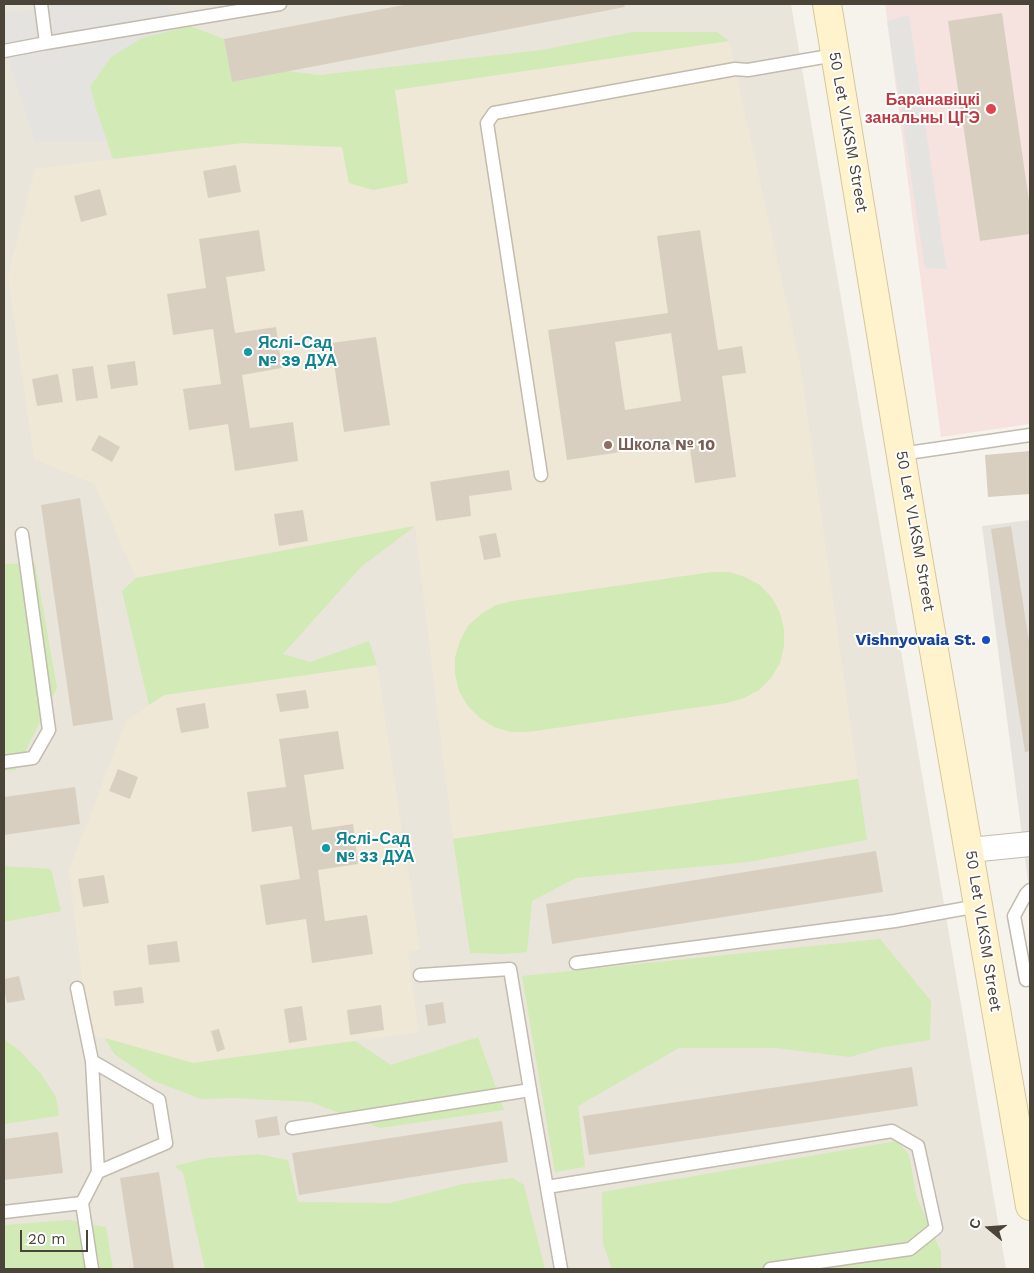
<!DOCTYPE html>
<html>
<head>
<meta charset="utf-8">
<style>
  body { margin:0 }
  #map { position:relative; width:1034px; height:1273px; overflow:hidden; background:#f6f3ec; font-family:"Work Sans",sans-serif }
  canvas { display:block }
  .frame { position:absolute; inset:0; border:5px solid #4b4439; pointer-events:none }
  .north { position:absolute; left:964px; top:1203px; width:50px; height:50px; -webkit-text-stroke:4px #fff; paint-order:stroke; rotate:288deg; font-size:14px; font-weight:700; line-height:20px; text-align:center; color:#4b4439 }
  .north::after { content:''; display:block; margin:auto; width:18px; height:22px; background:#4b4439; clip-path:polygon(50% 0,100% 100%,50% 72%,0 100%) }
  .scale { position:absolute; left:20px; top:1230px; width:68px; height:22px; box-sizing:border-box; border:2px solid #4b4439; border-top:0; padding-left:6px; font-size:15px; line-height:18px; white-space:nowrap; color:#4b4439; -webkit-text-stroke:4px #fff; paint-order:stroke }
</style>
</head>
<body>
<div id="map">
<canvas width="1034" height="1273"></canvas>
<div class="frame"></div>
<div class="north">С</div>
<div class="scale">20 m</div>
</div>
<script>
const c = document.querySelector('canvas').getContext('2d');
c.lineJoin = 'round';
function fillPath(path, color) { c.fillStyle = color; c.fill(path, 'evenodd'); }
const toPath = rows => new Path2D(rows.map(r => 'M' + r).join(''));
function trace(path, color, width, dash) { c.strokeStyle = color; c.lineWidth = width; c.lineCap = dash ? 'butt' : 'round'; c.setLineDash(dash || []); c.stroke(path); }
function drawText(font, color, halo, rows, align = 'center') {
  c.font = font + ' "Work Sans",sans-serif'; c.lineWidth = 4; c.setLineDash([]); c.textBaseline = 'middle'; c.strokeStyle = halo; c.fillStyle = color; for (const [text, x, y, turn = 0] of rows) {
    c.save(); c.translate(x, y); c.rotate((+turn || 0) * Math.PI / 180); c.textAlign = isNaN(turn) ? turn : align; if (halo) c.strokeText(text, 0, 0); c.fillText(text, 0, 0); c.restore();
  }
}
const residential = toPath([
  [4,4,791,4,1006,1269,4,1269]
]);
const industrial = toPath([
  [1030,520,1030,897,982,526]
]);
const education = toPath([
  [729,41,800,364,858,779,453,839,415,526,136,578,95,484,34,459,8,276,35,169,242,143,342,147,349,183,373,190,407,183,395,90],
  [377,665,420,950,408,952,419,1032,192,1063,89,1034,69,871,126,721,164,695]
]);
const medical = toPath([
  [885,4,1030,4,1030,424,941,437]
]);
const green = toPath([
  [190,26,224,39,232,82,287,71,319,75,542,50,632,32,717,32,729,41,395,90,408,183,373,190,349,183,342,147,242,143,113,159,96,109,90,86,111,57,137,39],
  [415,526,361,567,283,654,310,662,369,641,377,665,164,695,149,705,122,591,136,578],
  [35,563,57,688,16,770,4,771,4,564],
  [712,572,729,572,745,577,760,585,772,598,780,613,784,629,784,647,780,663,771,678,759,690,744,698,727,703,528,732,511,732,494,727,480,718,468,706,459,691,455,674,455,657,460,641,468,626,481,614,496,605,512,601],
  [858,779,867,840,748,862,576,878,532,901,527,952,504,954,470,953,453,839],
  [4,866,51,869,61,911,4,922],
  [880,939,931,1001,930,1040,884,1047,850,1057,775,1048,679,1048,578,1106,585,1167,555,1172,522,976],
  [478,1037,504,1110,380,1128,310,1102,235,1098,201,1099,154,1081,114,1054,105,1038,193,1063,355,1041,391,1065],
  [4,1039,20,1051,41,1074,56,1097,59,1116,4,1124],
  [897,1141,909,1155,917,1198,941,1252,941,1269,612,1269,603,1243,602,1192],
  [258,1154,288,1160,298,1202,390,1203,463,1184,512,1178,524,1185,545,1269,205,1269,183,1173,175,1166,207,1158],
  [70,1220,106,1227,113,1269,4,1269,4,1225]
]);
const parking = toPath([
  [50,4,160,4,164,5,190,26,142,38,111,57,90,86,96,109,107,141,35,141,4,46,4,14,48,8],
  [909,15,942,240,947,269,925,268,887,21]
]);
const building = toPath([
  [409,4,624,4,625,7,232,82,224,39],
  [1002,13,1030,208,1030,234,980,241,948,21],
  [236,165,241,192,208,198,203,171],
  [100,189,107,215,81,222,74,196],
  [259,230,265,271,226,277,235,333,276,327,282,368,242,375,250,428,293,422,298,461,235,471,228,424,189,430,183,389,221,384,213,329,173,335,167,294,206,288,199,239],
  [700,230,718,350,742,346,746,373,722,376,736,477,695,483,689,442,567,460,548,330,668,313,657,236],
  [671,333,681,401,625,410,615,342],
  [376,337,390,425,344,432,331,343],
  [135,361,138,385,111,389,107,365],
  [93,366,98,398,76,401,72,369],
  [58,374,63,402,37,406,32,379],
  [99,435,120,447,112,462,91,450],
  [1030,451,1030,494,988,497,985,455],
  [509,470,512,490,469,496,471,516,436,521,430,482],
  [80,498,113,720,73,726,41,505],
  [303,510,308,541,279,546,274,514],
  [1011,526,1030,648,1030,751,1025,752,991,529],
  [496,533,501,557,484,560,479,536],
  [306,690,309,708,280,712,276,694],
  [205,703,209,728,181,733,176,708],
  [338,731,344,769,304,775,312,830,353,824,358,864,318,870,325,921,367,915,373,954,312,963,306,919,266,925,260,885,300,879,292,826,252,832,247,792,286,787,279,739],
  [118,769,138,777,130,799,109,791],
  [75,787,80,824,4,835,4,797],
  [876,851,883,892,552,944,546,904],
  [104,875,109,903,83,907,78,879],
  [177,941,180,962,149,965,147,945],
  [19,976,25,1000,7,1003,4,989,4,979],
  [142,987,144,1003,115,1006,113,991],
  [443,1002,446,1023,428,1026,425,1005],
  [381,1005,384,1030,350,1035,347,1010],
  [302,1006,307,1040,289,1043,284,1009],
  [219,1029,225,1049,217,1052,211,1031],
  [912,1067,918,1106,589,1155,583,1116],
  [277,1116,280,1135,258,1138,255,1120],
  [502,1121,508,1162,299,1195,292,1153],
  [58,1132,63,1173,4,1180,4,1139],
  [159,1172,174,1269,134,1269,120,1178]
]);
const service = toPath([
  [41,4,46,43,280,4],
  [4,51,46,43],
  [901,454,1030,435],
  [541,475,487,123,494,113,735,69,748,70,835,55],
  [4,762,33,758,49,730,22,534],
  [1030,890,1026,894,1014,916,1026,980,1030,979],
  [576,963,895,921,978,906],
  [420,975,510,969,530,1090],
  [77,988,92,1061,159,1100,166,1143,98,1172,82,1203,92,1269],
  [92,1061,98,1172],
  [292,1128,530,1090,561,1269],
  [547,1187,892,1131,918,1146,936,1228,910,1249,770,1269],
  [4,1212,82,1203]
]);
const minor = toPath([
  [970,850,1030,844]
]);
const secondary = toPath([
  [827,4,912,523,1030,1206]
]);
const markers = [
  [991,109,6,"#e0444e"],
  [248,352,5,"#0f9aa8"],
  [608,445,5,"#8d6e63"],
  [986,640,5,"#1a4fb4"],
  [326,848,5,"#0f9aa8"]
];
const healthNames = [
  ["Баранавіцкі",980,100],
  ["занальны ЦГЭ",980,118]
];
const streetNames = [
  ["50 Let VLKSM Street",848,132,80],
  ["50 Let VLKSM Street",915,531,80],
  ["50 Let VLKSM Street",983,931,81]
];
const cultureNames = [
  ["Яслі-Сад",258,343],
  ["№ 39 ДУА",258,361],
  ["Яслі-Сад",336,839],
  ["№ 33 ДУА",336,857]
];
const educationNames = [
  ["Школа № 10",618,445]
];
const transitNames = [
  ["Vishnyovaia St.",976,640]
];
fillPath(residential, '#eae5da');
fillPath(industrial, '#e6e2dd');
fillPath(education, '#efe8d6');
fillPath(medical, '#f6e3e0');
fillPath(green, '#d2eab5');
fillPath(parking, '#e5e3e0');
fillPath(building, '#d8cfc1');
trace(service, '#c2bbae', 15);
trace(minor, '#c2bbae', 26);
trace(secondary, '#d6c79b', 30);
trace(service, '#fff', 12);
trace(minor, '#fff', 24);
trace(secondary, '#fff3cd', 28);
for (const [x, y, r, color] of markers) { const dot = new Path2D(); dot.arc(x, y, r, 0, 2 * Math.PI); c.fillStyle = color; c.fill(dot); trace(dot, '#fff', 2); }
drawText('bold 16px', '#be3a42', '#fff', healthNames, 'right');
drawText('16px', '#4b4439', '#fff', streetNames);
drawText('bold 16px', '#0d838f', '#fff', cultureNames, 'left');
drawText('bold 16px', '#785e54', '#fff', educationNames, 'left');
drawText('bold 16px', '#164399', '#fff', transitNames, 'right');
</script>
</body>
</html>
